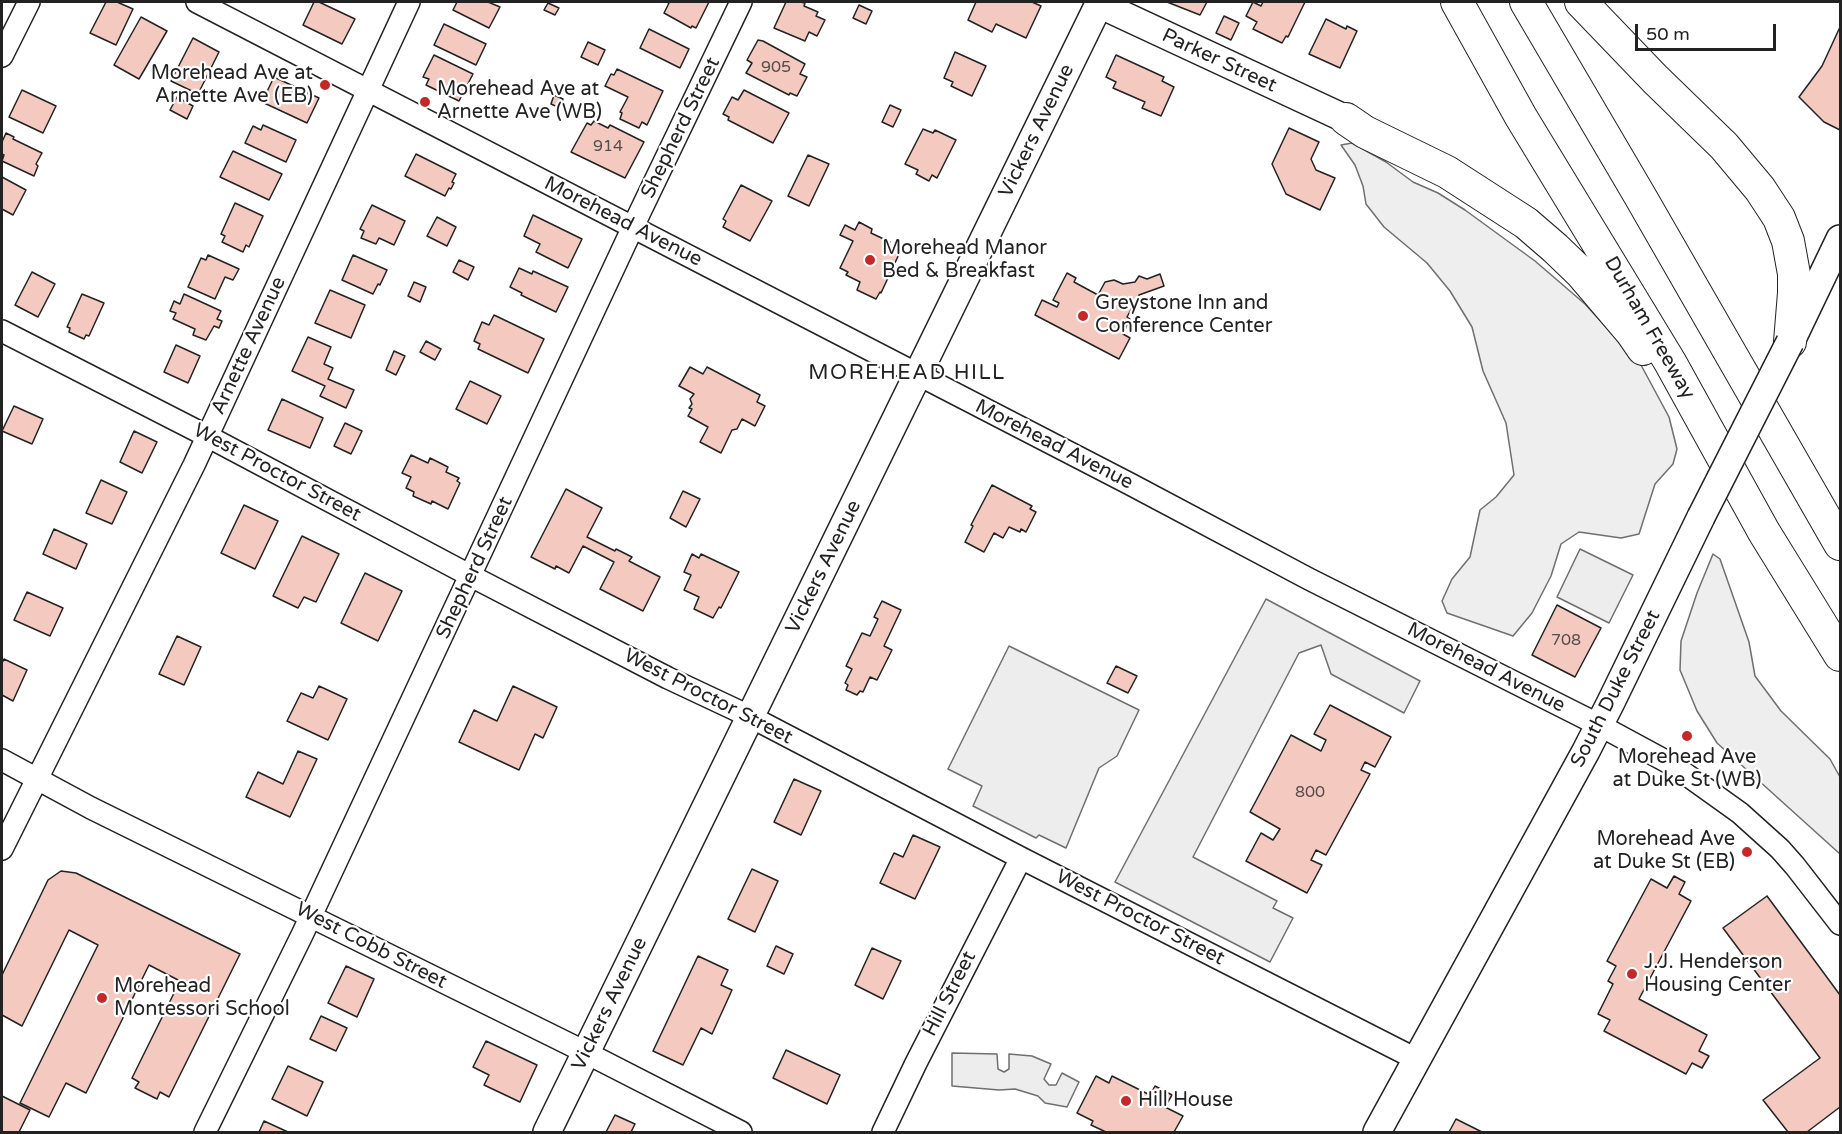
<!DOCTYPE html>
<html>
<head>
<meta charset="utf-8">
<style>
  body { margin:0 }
  #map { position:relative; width:1842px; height:1134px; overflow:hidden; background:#fff; font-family:"Varela Round",sans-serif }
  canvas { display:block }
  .frame { position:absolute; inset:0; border:3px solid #222; pointer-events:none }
  .scale { position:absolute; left:1635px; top:24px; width:141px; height:27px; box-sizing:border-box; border:3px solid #222; border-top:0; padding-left:8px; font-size:18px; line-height:21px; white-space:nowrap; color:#222; -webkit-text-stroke:4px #fff; paint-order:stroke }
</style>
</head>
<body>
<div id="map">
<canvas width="1842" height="1134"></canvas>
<div class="frame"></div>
<div class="scale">50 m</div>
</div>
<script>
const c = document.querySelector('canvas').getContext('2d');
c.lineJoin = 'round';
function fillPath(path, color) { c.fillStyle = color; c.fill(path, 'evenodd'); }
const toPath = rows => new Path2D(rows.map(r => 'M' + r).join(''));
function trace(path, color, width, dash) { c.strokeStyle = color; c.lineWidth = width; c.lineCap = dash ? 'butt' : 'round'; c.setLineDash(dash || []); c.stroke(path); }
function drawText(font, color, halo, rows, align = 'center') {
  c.font = font + ' "Varela Round",sans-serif'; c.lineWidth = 4.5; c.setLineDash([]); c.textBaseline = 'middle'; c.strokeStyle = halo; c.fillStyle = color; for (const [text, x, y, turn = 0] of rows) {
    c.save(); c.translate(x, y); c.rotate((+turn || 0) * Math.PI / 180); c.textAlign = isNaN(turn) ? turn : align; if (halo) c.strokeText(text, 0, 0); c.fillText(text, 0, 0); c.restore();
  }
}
const green = toPath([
  [1352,143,1386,162,1413,182,1438,193,1465,210,1535,261,1585,304,1641,365,1669,417,1677,449,1673,464,1655,484,1639,534,1621,538,1579,532,1561,544,1551,576,1532,613,1513,636,1447,613,1442,601,1452,579,1470,557,1480,510,1496,497,1514,475,1506,423,1483,371,1472,327,1450,291,1427,263,1384,227,1366,204,1363,186,1355,165,1341,145,1352,143],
  [1713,554,1720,559,1749,642,1755,676,1781,711,1830,759,1840,777,1840,854,1717,743,1697,711,1680,670,1681,641,1697,593,1713,554]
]);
const parking = toPath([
  [1580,549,1633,575,1609,623,1557,597,1580,549],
  [1266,599,1420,681,1404,713,1331,674,1321,645,1299,653,1193,857,1277,901,1273,908,1293,918,1270,962,1115,882,1266,599],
  [1009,646,1139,710,1117,756,1099,768,1066,848,1039,835,1036,838,973,806,982,786,948,769,1009,646],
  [952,1053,997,1054,998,1069,1004,1072,1009,1069,1009,1054,1032,1056,1051,1064,1044,1079,1049,1085,1056,1085,1062,1073,1079,1082,1067,1107,1045,1103,1038,1096,1015,1089,999,1090,952,1086,952,1053]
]);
const building = toPath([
  [106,2,117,2,133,9,116,45,90,33,106,2],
  [314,2,319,2,355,19,342,44,303,25,314,2],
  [457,2,488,2,500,7,489,28,453,10,457,2],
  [667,2,709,2,696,28,692,26,691,28,664,13,669,3,667,2],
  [786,2,800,2,805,3,804,6,818,12,816,16,825,20,817,36,809,32,805,41,774,28,786,2],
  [976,2,1032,2,1041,6,1026,38,996,24,992,32,968,20,976,2],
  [1167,2,1207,2,1200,15,1167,2],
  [1253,2,1261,6,1263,2,1305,2,1288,37,1286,36,1282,43,1253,29,1257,22,1246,16,1253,2],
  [548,3,559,8,555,15,544,10,548,3],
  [859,5,872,11,866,24,853,18,859,5],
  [1224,16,1239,23,1231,40,1216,33,1224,16],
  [141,17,167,31,139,79,114,65,141,17],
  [1326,19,1346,29,1347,26,1357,31,1340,68,1309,54,1326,19],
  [444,24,486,44,476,65,434,45,444,24],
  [1840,27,1840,130,1824,122,1799,97,1822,66,1840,27],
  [649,29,689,49,680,68,640,48,649,29],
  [193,38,219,52,198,94,171,81,193,38],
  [758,40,763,41,805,64,800,74,807,77,797,96,790,93,789,95,746,73,752,63,747,60,758,40],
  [588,42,605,50,598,65,581,57,588,42],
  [955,52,986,66,972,96,951,86,953,82,944,78,955,52],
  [434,55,473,74,459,101,426,85,429,79,423,77,434,55],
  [1116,55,1164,77,1162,81,1174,87,1161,116,1142,108,1145,102,1113,88,1116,82,1106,77,1116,55],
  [617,69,663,91,647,125,642,122,639,128,620,119,622,113,620,112,628,97,605,86,611,74,614,75,617,69],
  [274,77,319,98,307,123,262,102,274,77],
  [22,90,56,106,43,133,9,117,22,90],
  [744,90,789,113,773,143,728,120,729,117,723,114,732,97,738,100,744,90],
  [554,95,563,99,560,108,551,104,554,95],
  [177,97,193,106,187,119,170,110,177,97],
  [890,105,901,110,893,127,882,122,890,105],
  [594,121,608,128,610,125,644,142,625,178,571,152,587,123,591,125,594,121],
  [263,125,296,140,286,162,245,143,253,126,261,130,263,125],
  [1289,128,1319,142,1311,159,1316,170,1335,178,1320,210,1286,194,1272,164,1289,128],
  [923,129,933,133,935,130,956,140,937,178,932,175,929,181,916,174,918,170,905,164,923,129],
  [6,133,14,137,13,139,42,153,36,164,38,166,34,176,2,161,4,155,2,154,2,142,6,133],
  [233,151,282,174,269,200,220,177,233,151],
  [416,154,456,174,452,182,454,183,451,189,449,188,445,196,405,176,416,154],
  [808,155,829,164,809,206,788,196,808,155],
  [2,177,26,190,13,215,2,209,2,177],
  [741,185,772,201,750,241,723,227,726,221,723,219,741,185],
  [235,203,263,216,249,247,246,245,243,252,222,242,225,236,221,234,235,203],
  [372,205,405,221,394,245,379,238,376,244,361,238,364,231,360,229,372,205],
  [533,215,582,239,568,268,536,252,540,244,524,236,533,215],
  [437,217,456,227,447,246,427,236,437,217],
  [859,222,872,229,871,233,890,242,888,246,900,252,881,293,880,292,876,299,857,290,860,282,846,275,848,272,840,268,853,241,840,235,845,225,855,230,859,222],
  [208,255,239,269,233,280,225,277,215,299,188,287,201,258,206,260,208,255],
  [353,255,387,270,380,285,378,284,373,294,342,280,353,255],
  [459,260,474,267,468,280,453,272,459,260],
  [519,268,532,274,533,271,568,287,556,312,521,295,522,293,510,287,519,268],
  [32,272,55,284,38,317,15,305,32,272],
  [1067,273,1076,278,1074,282,1098,295,1105,282,1114,280,1123,284,1135,282,1139,276,1147,279,1160,274,1164,286,1139,295,1127,317,1130,319,1123,334,1130,338,1119,359,1035,315,1042,300,1057,307,1059,303,1053,300,1067,273],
  [414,282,426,287,420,302,408,296,414,282],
  [330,290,365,305,351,338,315,323,330,290],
  [82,294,104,303,89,336,86,335,84,339,69,332,70,328,67,327,82,294],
  [184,294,221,311,217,319,222,321,219,328,214,326,206,340,193,335,195,329,173,319,176,313,170,311,174,301,180,304,184,294],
  [494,315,544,339,528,373,478,349,480,344,474,341,482,322,489,325,494,315],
  [308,337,331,347,324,364,333,368,328,379,354,390,346,408,320,396,325,386,292,371,308,337],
  [426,341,441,349,435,360,420,352,426,341],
  [176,345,200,356,188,383,164,372,176,345],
  [394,351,405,356,396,375,386,370,394,351],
  [690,367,703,374,707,367,760,395,757,402,765,406,755,426,742,419,737,429,732,430,721,453,700,442,708,427,688,416,692,409,689,408,692,404,690,399,694,394,679,386,690,367],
  [470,381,501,396,487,424,456,409,470,381],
  [282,399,323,418,310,448,268,430,282,399],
  [14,406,43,419,32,444,2,431,14,406],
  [345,423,362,431,351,454,334,446,345,423],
  [134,431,157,442,142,473,120,462,134,431],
  [411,455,428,463,430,458,448,467,446,472,459,478,457,481,460,483,448,509,432,501,431,504,413,496,414,492,406,488,411,477,402,473,411,455],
  [101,480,127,492,112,524,86,513,101,480],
  [992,485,1032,506,1030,509,1036,512,1026,532,1021,529,1020,532,1009,527,1003,538,994,533,984,552,965,542,973,526,971,525,992,485],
  [566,489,602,508,587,537,615,551,616,549,632,557,629,561,660,577,643,611,600,589,614,562,583,546,569,573,556,566,555,569,531,557,566,489],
  [683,491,700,499,686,527,670,518,683,491],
  [244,505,278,521,255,569,221,553,244,505],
  [54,529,87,544,76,569,43,554,54,529],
  [302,536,339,554,316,602,304,597,298,608,273,596,302,536],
  [692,554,699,558,701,554,739,572,721,608,719,607,713,618,694,609,699,597,684,590,691,575,684,572,692,554],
  [365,573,402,591,378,641,341,623,365,573],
  [27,592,63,608,50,636,14,620,27,592],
  [882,601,901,610,884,646,892,650,877,680,870,677,863,692,860,691,857,695,846,690,848,685,845,683,852,669,846,666,862,633,870,636,878,619,874,617,882,601],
  [1557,605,1601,628,1575,677,1532,655,1557,605],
  [177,636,201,647,184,685,159,674,177,636],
  [4,659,27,670,13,701,2,695,2,663,4,659],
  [1116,666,1137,676,1128,693,1107,683,1116,666],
  [319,686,347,699,328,740,287,721,301,693,313,698,319,686],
  [513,686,557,707,543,738,535,734,519,770,459,742,474,710,497,721,513,686],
  [1330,705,1391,737,1375,767,1365,762,1361,770,1370,774,1326,855,1316,850,1311,860,1322,865,1307,893,1246,861,1261,833,1273,840,1280,829,1250,812,1291,735,1321,751,1326,740,1314,734,1330,705],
  [298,751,317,759,290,817,246,797,258,772,283,784,298,751],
  [794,779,821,791,801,835,774,822,794,779],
  [913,835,940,847,915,899,880,883,894,853,903,857,913,835],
  [752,869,778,881,755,932,728,919,752,869],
  [61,871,76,873,240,954,169,1097,160,1092,157,1099,135,1088,139,1082,132,1078,180,981,149,965,86,1093,66,1083,49,1117,20,1103,98,945,69,930,22,1026,2,1015,2,975,48,880,61,871],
  [1674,876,1685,882,1679,894,1691,901,1639,999,1707,1035,1699,1051,1709,1056,1702,1068,1692,1063,1686,1074,1604,1031,1610,1020,1598,1014,1613,984,1608,981,1616,966,1607,961,1651,879,1667,888,1674,876],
  [1767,896,1840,995,1840,1107,1807,1132,1788,1132,1763,1100,1820,1058,1723,928,1767,896],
  [776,946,793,954,784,974,767,966,776,946],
  [872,948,901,961,883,999,855,985,872,948],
  [698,956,728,970,721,985,732,990,712,1034,701,1028,683,1065,653,1051,698,956],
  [346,966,374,979,357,1017,328,1003,346,966],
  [321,1016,347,1028,336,1051,310,1039,321,1016],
  [486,1041,537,1065,520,1102,484,1085,489,1075,473,1067,486,1041],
  [786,1050,840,1075,827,1104,773,1078,786,1050],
  [288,1066,323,1082,307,1116,272,1099,288,1066],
  [1096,1076,1109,1083,1112,1076,1150,1095,1155,1086,1172,1095,1165,1107,1183,1116,1174,1132,1106,1132,1091,1125,1093,1121,1077,1113,1096,1076],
  [2,1096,30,1110,19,1132,2,1132,2,1096],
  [615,1115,635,1124,631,1132,606,1132,615,1115],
  [1456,1119,1482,1132,1449,1132,1456,1119],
  [264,1121,288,1132,259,1132,264,1121]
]);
const minor = toPath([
  [197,2,1130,484,1309,579,1599,725,1673,765,1740,813,1780,849,1795,866,1840,924],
  [2,56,29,2],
  [2,331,207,436,471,576,668,678,751,717,1021,858,1416,1059],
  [2,760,91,808,571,1045,741,1132],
  [2,849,194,465,409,2],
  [205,1132,302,935,640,212,741,2],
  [883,1132,916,1063,1021,858]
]);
const major = toPath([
  [1099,4,1346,119],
  [1792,339,1840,239],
  [547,1132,1100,2],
  [1377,1132,1586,751,1611,702,1701,517]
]);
const highway = toPath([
  [1457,2,1521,117,1670,362,1764,532,1840,655],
  [1526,2,1640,196,1840,544],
  [1581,2,1655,79,1724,146,1760,189,1779,218,1788,241,1794,274,1794,293,1790,342],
  [1346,119,1365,132,1447,172,1526,223,1555,248,1581,273,1632,333,1643,349]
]);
const majorBridge = toPath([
  [1701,517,1790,342]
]);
const markers = [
  [325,85,6,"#c62828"],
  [425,102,6,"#c62828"],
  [870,260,6,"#c62828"],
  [1083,316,6,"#c62828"],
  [1687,736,6,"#c62828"],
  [1747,852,6,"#c62828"],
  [1632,974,6,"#c62828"],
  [102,998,6,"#c62828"],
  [1126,1101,6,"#c62828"]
];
const numberNames = [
  ["905",776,68],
  ["914",608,147],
  ["708",1566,641],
  ["800",1310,793]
];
const streetNames = [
  ["Parker Street",1219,61,25],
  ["Shepherd Street",681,128,-64],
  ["Vickers Avenue",1037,131,-64],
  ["Morehead Avenue",623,222,27],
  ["Durham Freeway",1649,328,60],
  ["Arnette Avenue",249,346,-65],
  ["Morehead Avenue",1054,445,27],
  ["West Proctor Street",277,473,28],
  ["Vickers Avenue",824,567,-64],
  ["Shepherd Street",475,568,-65],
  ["Morehead Avenue",1486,668,27],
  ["South Duke Street",1616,689,-63],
  ["West Proctor Street",708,697,27],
  ["West Proctor Street",1140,918,27],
  ["West Cobb Street",371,946,27],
  ["Hill Street",950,994,-63],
  ["Vickers Avenue",610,1004,-64]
];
const poiNames = [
  ["Morehead Ave at",313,74,"right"],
  ["Arnette Ave (EB)",313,97,"right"],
  ["Morehead Ave at",437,90],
  ["Arnette Ave (WB)",437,113],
  ["Morehead Manor",882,249],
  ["Bed & Breakfast",882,272],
  ["Greystone Inn and",1095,304],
  ["Conference Center",1095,327],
  ["Morehead Ave",1687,758,"center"],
  ["at Duke St (WB)",1687,781,"center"],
  ["Morehead Ave",1735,840,"right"],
  ["at Duke St (EB)",1735,863,"right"],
  ["J.J. Henderson",1644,963],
  ["Housing Center",1644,986],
  ["Morehead",114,987],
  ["Montessori School",114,1010],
  ["Hill House",1138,1101]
];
const neighbourhoodNames = [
  ["MOREHEAD HILL",907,373]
];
fillPath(green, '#eee');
trace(green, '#6f6f6f', 1.5);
fillPath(parking, '#ededed');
trace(parking, '#6f6f6f', 1.5);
fillPath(building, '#f3c9c0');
trace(building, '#222', 1.5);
trace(minor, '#222', 24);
trace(major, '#222', 30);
trace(highway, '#222', 34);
trace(minor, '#fff', 21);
trace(major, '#fff', 27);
trace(highway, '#fff', 32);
trace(majorBridge, '#222', 30, []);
trace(majorBridge, '#fff', 27);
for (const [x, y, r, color] of markers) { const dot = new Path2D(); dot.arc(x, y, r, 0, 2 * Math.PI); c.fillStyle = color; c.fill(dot); trace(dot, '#fff', 2); }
drawText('16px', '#564c4a', null, numberNames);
drawText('20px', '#222', '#fff', streetNames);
drawText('20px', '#222', '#fff', poiNames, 'left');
c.letterSpacing = '1.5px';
drawText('21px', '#222', '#fff', neighbourhoodNames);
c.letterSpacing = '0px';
</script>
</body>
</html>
